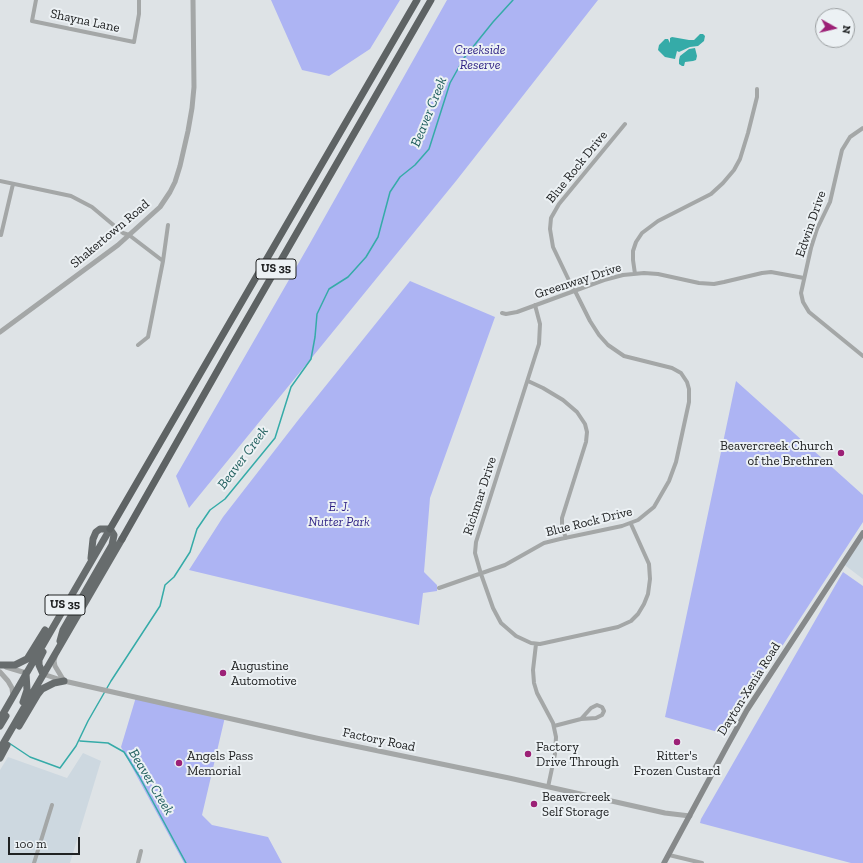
<!DOCTYPE html>
<html>
<head>
<meta charset="utf-8">
<style>
  body { margin:0 }
  #map { position:relative; width:863px; height:863px; overflow:hidden; background:#dee3e6; font-family:"Zilla Slab",serif }
  canvas { display:block }
  .north { position:absolute; left:815px; top:8px; width:40px; height:40px; box-sizing:border-box; background:#ecf1f4; border:1px solid #9a9ea0; border-radius:50%; rotate:98deg; font-size:11px; font-weight:700; line-height:16px; text-align:center; color:#202223 }
  .north::after { content:''; display:block; margin:auto; width:14px; height:18px; background:#9c2076; clip-path:polygon(50% 0,100% 100%,50% 72%,0 100%) }
  .scale { position:absolute; left:8px; top:837px; width:72px; height:18px; box-sizing:border-box; border:2px solid #202223; border-top:0; padding-left:5px; font-size:12px; line-height:14px; white-space:nowrap; color:#202223; -webkit-text-stroke:3px #ecf1f4; paint-order:stroke }
</style>
</head>
<body>
<div id="map">
<canvas width="863" height="863"></canvas>
<div class="north">N</div>
<div class="scale">100 m</div>
</div>
<script>
const c = document.querySelector('canvas').getContext('2d');
c.lineJoin = 'round';
function fillPath(path, color) { c.fillStyle = color; c.fill(path, 'evenodd'); }
const toPath = rows => new Path2D(rows.map(r => 'M' + r).join(''));
function trace(path, color, width, dash) { c.strokeStyle = color; c.lineWidth = width; c.lineCap = dash ? 'butt' : 'round'; c.setLineDash(dash || []); c.stroke(path); }
function drawText(font, color, halo, rows, align = 'center') {
  c.font = font + ' "Zilla Slab",serif'; c.lineWidth = 4; c.setLineDash([]); c.textBaseline = 'middle'; c.strokeStyle = halo; c.fillStyle = color; for (const [text, x, y, turn = 0] of rows) {
    c.save(); c.translate(x, y); c.rotate((+turn || 0) * Math.PI / 180); c.textAlign = isNaN(turn) ? turn : align; if (halo) c.strokeText(text, 0, 0); c.fillText(text, 0, 0); c.restore();
  }
}
const built = toPath([
  [863,533,863,579,842,563],
  [83,753,101,761,70,863,0,863,0,770,8,757,67,778]
]);
const green = toPath([
  [271,0,400,0,370,49,329,76,302,70],
  [447,0,598,0,456,181,189,508,176,476,309,245],
  [410,281,495,317,430,498,424,572,437,585,437,591,423,593,419,625,189,570,223,517,299,419],
  [736,381,863,495,863,522,725,734,665,717],
  [843,572,863,586,863,863,851,863,700,823,701,819],
  [136,697,225,717,202,815,212,825,268,837,282,863,184,863,121,747]
]);
const water = toPath([
  [700,34,703,34,705,36,704,41,698,46,690,47,679,52,677,51,675,59,665,57,658,50,659,45,665,39,668,39,670,43,670,38,672,37,689,40,694,40],
  [695,48,697,56,696,60,693,61,685,62,684,66,682,66,679,64,679,60,680,56,689,49]
]);
const stream = toPath([
  [80,741,108,743,124,752,139,776,186,863],
  [9,743,30,757,60,768,76,746,88,721,111,681,160,606,165,585,174,577,190,552,197,529,210,510,225,499,275,438,291,387,311,359,315,337,317,314,329,289,348,277,366,257,378,237,390,192,400,177,415,165,429,149,450,83,464,58,493,22,513,0]
]);
const minor = toPath([
  [36,0,32,21,134,42,139,14,139,0],
  [863,128,850,137,842,150,830,202,817,229,811,248,801,293,803,302,809,312,863,356],
  [0,181,71,196,92,207,123,233,129,235,163,261,148,337,138,345],
  [1,235,13,184],
  [163,261,168,225],
  [635,274,633,260,633,251,636,242,642,233,658,221,711,194,723,183,734,170,740,159,748,133,757,97,757,89],
  [574,291,553,247,550,229,551,218,559,204,625,124],
  [535,305,540,324,539,344,476,542,475,553,481,574,493,608,501,623,516,636,531,643,540,644,618,627,631,621,638,614,644,604,648,594,650,579,649,564,631,524],
  [502,313,506,314,517,312,604,280,623,275,644,273,658,274,699,283,714,284,724,282,762,273,771,272,804,278],
  [528,381,543,388,563,400,577,412,585,424,587,432,586,442,562,518,562,528,566,538],
  [439,588,505,565,544,543,560,539,622,526,638,520,654,507,669,481,676,462,689,402,689,389,687,382,681,373,672,368,624,356,608,345,599,335,590,321,575,291],
  [536,644,533,670,534,683,537,693,553,723,556,737,555,754,548,787],
  [554,726,581,719,596,718,602,715,604,711,602,707,597,705,591,708,581,719],
  [669,855,702,863],
  [34,863,52,805],
  [138,863,141,851]
]);
const tertiary = toPath([
  [0,332,118,245,160,207,170,192,175,182,180,166,188,131,192,108,194,87,193,0],
  [55,657,54,661,55,666,64,681],
  [6,667,26,673],
  [0,672,8,681,12,688,13,697],
  [43,674,64,681,316,738,509,778,665,813,690,816]
]);
const secondary = toPath([
  [664,863,726,748,747,710,863,533]
]);
const trunk = toPath([
  [60,641,63,630,112,545,114,535,110,529,100,529,96,532,93,539,91,558],
  [43,652,39,660,39,665,43,674],
  [0,665,15,665,27,659,45,630],
  [23,702,27,690,26,673],
  [0,719,110,529],
  [0,726,6,716],
  [19,726,38,694,42,689,54,683,64,681],
  [0,749,122,539],
  [0,758,7,745]
]);
const motorway = toPath([
  [110,529,417,0],
  [122,539,227,354,431,0]
]);
const markers = [
  [841,453,4,"#9c2076"],
  [223,673,4,"#9c2076"],
  [677,742,4,"#9c2076"],
  [528,754,4,"#9c2076"],
  [179,763,4,"#9c2076"],
  [534,804,4,"#9c2076"]
];
const shields = [
  [276,269,40],
  [65,605,40]
];
const shieldNames = [
  ["US 35",276,269],
  ["US 35",65,605]
];
const streetNames = [
  ["Shayna Lane",85,21,12],
  ["Blue Rock Drive",577,167,-51],
  ["Edwin Drive",811,224,-71],
  ["Shakertown Road",110,234,-40],
  ["Greenway Drive",578,281,-18],
  ["Richmar Drive",480,496,-72],
  ["Blue Rock Drive",589,522,-14],
  ["Dayton-Xenia Road",749,689,-58],
  ["Factory Road",379,740,12]
];
const parkNames = [
  ["Creekside",480,50],
  ["Reserve",480,65],
  ["E. J.",339,507],
  ["Nutter Park",339,522]
];
const poiNames = [
  ["Beavercreek Church",833,446,"right"],
  ["of the Brethren",833,461,"right"],
  ["Augustine",231,666],
  ["Automotive",231,681],
  ["Factory",536,747],
  ["Drive Through",536,762],
  ["Angels Pass",187,756],
  ["Memorial",187,771],
  ["Ritter's",677,756,"center"],
  ["Frozen Custard",677,771,"center"],
  ["Beavercreek",542,797],
  ["Self Storage",542,812]
];
const waterNames = [
  ["Beaver Creek",429,112,-68],
  ["Beaver Creek",243,458,-53],
  ["Beaver Creek",151,782,59]
];
fillPath(built, '#cdd8e0');
fillPath(green, '#adb4f3');
fillPath(water, '#35aba8');
trace(stream, '#35aba8', 1.5);
trace(minor, '#a4a7a7', 4);
trace(tertiary, '#a4a7a7', 5);
trace(secondary, '#86898a', 5.5);
trace(trunk, '#676c6d', 7);
trace(motorway, '#5e6364', 7);
for (const [x, y, r, color] of markers) { const dot = new Path2D(); dot.arc(x, y, r, 0, 2 * Math.PI); c.fillStyle = color; c.fill(dot); trace(dot, '#ecf1f4', 1.5); }
for (const [x, y, w] of shields) { const box = new Path2D(); box.roundRect(x - w / 2, y - 10, w, 20, 3); c.fillStyle = '#ecf1f4'; c.fill(box); trace(box, '#202223', 1); }
drawText('bold 12px', '#202223', null, shieldNames);
drawText('13px', '#202223', '#ecf1f4', streetNames);
drawText('italic 13px', '#2c1f83', '#ecf1f4', parkNames);
drawText('13px', '#202223', '#ecf1f4', poiNames, 'left');
drawText('italic 14px', '#1e5d5c', '#ecf1f4', waterNames);
</script>
</body>
</html>
